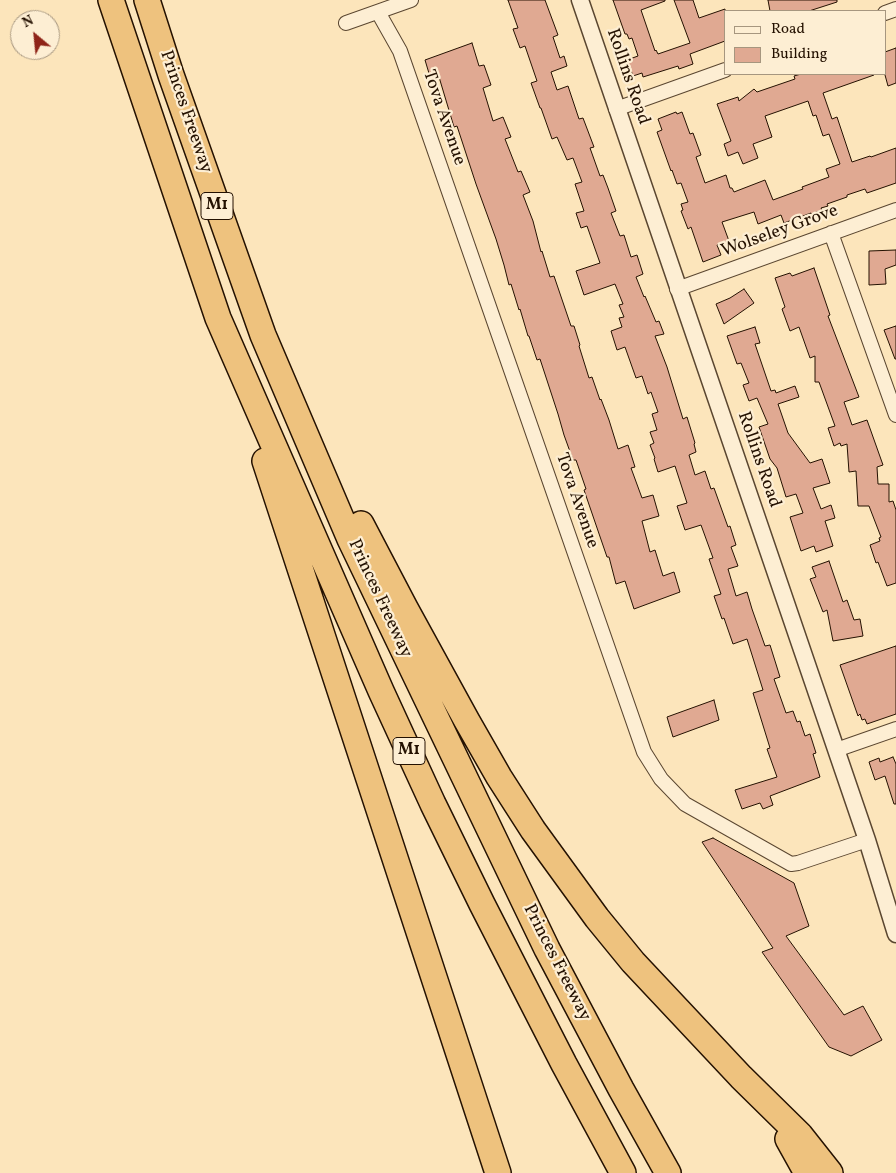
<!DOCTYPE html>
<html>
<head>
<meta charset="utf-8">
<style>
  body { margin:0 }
  #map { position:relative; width:896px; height:1173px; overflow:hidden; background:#fce5bb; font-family:Vollkorn,serif }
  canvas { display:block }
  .legend { position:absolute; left:724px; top:10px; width:162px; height:65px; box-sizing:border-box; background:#fdeed3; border:1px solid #a6967f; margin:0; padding:6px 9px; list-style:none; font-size:15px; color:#241101 }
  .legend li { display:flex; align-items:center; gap:10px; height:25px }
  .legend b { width:25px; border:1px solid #a6967f }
  .north { position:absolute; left:10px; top:10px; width:50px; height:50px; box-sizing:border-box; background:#fdeed3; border:1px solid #a6967f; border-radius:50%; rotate:332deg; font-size:14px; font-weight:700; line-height:20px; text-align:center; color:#241101 }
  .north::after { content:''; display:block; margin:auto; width:18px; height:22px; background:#8f2418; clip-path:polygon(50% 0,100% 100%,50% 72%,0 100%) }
</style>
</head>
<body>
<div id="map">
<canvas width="896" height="1173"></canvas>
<ul class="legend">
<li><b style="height:6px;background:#fdeed3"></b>Road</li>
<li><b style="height:14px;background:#e0a992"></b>Building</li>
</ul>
<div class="north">N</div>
</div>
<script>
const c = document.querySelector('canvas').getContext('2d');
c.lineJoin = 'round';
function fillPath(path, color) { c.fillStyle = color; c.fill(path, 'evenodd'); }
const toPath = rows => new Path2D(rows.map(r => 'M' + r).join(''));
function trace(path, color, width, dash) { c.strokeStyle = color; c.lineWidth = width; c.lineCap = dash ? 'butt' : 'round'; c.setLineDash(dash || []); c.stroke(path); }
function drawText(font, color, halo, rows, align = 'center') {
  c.font = font + ' Vollkorn,serif'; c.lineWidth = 4.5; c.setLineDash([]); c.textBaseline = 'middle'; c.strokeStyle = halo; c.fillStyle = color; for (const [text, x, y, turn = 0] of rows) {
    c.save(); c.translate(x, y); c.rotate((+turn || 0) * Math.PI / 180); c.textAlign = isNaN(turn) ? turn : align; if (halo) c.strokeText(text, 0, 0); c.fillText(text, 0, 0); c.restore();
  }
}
const building = toPath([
  [508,0,545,0,558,35,553,37,560,58,564,56,567,66,551,72,557,90,568,86,579,119,583,118,594,147,590,148,600,176,603,175,608,188,616,211,611,213,620,236,624,235,631,257,637,255,643,274,636,277,644,297,645,296,656,322,659,321,664,334,655,336,667,367,683,419,687,417,695,443,694,444,696,452,689,455,695,475,705,471,711,489,714,488,728,527,730,526,736,545,731,547,738,566,728,569,736,596,747,592,752,609,765,646,770,645,780,677,774,679,786,713,793,711,797,722,800,721,805,736,810,734,816,753,813,754,820,777,770,796,773,805,763,809,760,803,742,809,735,790,777,777,767,749,770,748,753,693,763,690,747,639,733,644,724,618,722,619,714,596,721,594,709,559,713,558,701,525,685,530,677,506,687,503,675,466,658,472,654,459,655,458,650,445,654,443,650,432,657,430,652,414,658,412,651,392,648,394,642,376,636,378,625,347,617,350,611,331,622,327,619,318,624,317,619,305,623,304,615,284,584,295,576,271,600,263,587,226,581,228,576,213,584,211,575,184,582,182,573,158,567,160,557,137,552,139,541,108,540,108,531,83,537,81,525,46,520,48,513,29,518,28,508,0],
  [613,0,665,0,665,1,641,10,655,51,656,50,658,54,690,43,674,0,693,0,699,18,725,9,725,41,690,54,693,64,679,69,678,66,643,77,642,73,633,76,627,60,638,56,632,38,629,39,627,34,625,34,613,0],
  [768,0,837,0,837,2,809,11,770,11,768,0],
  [472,43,479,66,484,65,491,85,483,88,493,121,503,117,511,137,505,139,518,172,521,171,530,192,523,195,533,221,541,252,542,251,550,277,554,276,571,326,574,326,580,345,579,346,589,378,592,377,600,400,601,399,609,420,618,449,628,445,635,467,631,468,642,498,653,495,659,516,642,521,650,552,655,550,663,576,674,572,680,592,634,609,625,581,616,584,609,557,607,557,584,490,586,489,576,460,573,460,564,435,558,414,540,359,537,360,529,336,528,336,520,309,519,310,511,284,509,285,504,265,496,239,476,184,457,126,454,127,439,77,431,80,425,60,472,43],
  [896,48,896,83,888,86,885,75,885,52,896,48],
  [801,74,874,74,874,75,823,93,832,119,837,117,852,162,870,156,871,157,896,148,896,183,867,193,865,189,847,195,847,197,827,204,828,206,821,208,822,210,811,214,811,213,784,223,781,215,758,224,754,212,722,222,729,241,717,245,721,255,703,262,691,227,688,229,681,211,683,210,681,204,688,202,681,183,677,184,672,170,671,171,657,132,662,130,658,119,676,112,677,114,682,112,690,134,693,133,701,155,696,157,705,183,726,175,730,188,732,188,734,192,765,180,773,200,803,189,802,187,829,177,826,169,840,164,829,134,823,136,816,115,813,116,808,101,765,116,772,137,753,144,758,158,743,164,738,152,728,156,724,144,731,141,717,104,738,97,739,101,754,89,757,92,795,79,794,76,801,74],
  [896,250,896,265,885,269,886,284,869,285,869,251,896,250],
  [814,268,830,315,828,316,859,397,844,402,852,425,867,420,883,465,877,467,878,484,889,484,889,502,893,501,896,510,896,583,887,586,878,562,876,563,870,545,880,541,879,538,881,537,869,506,858,506,856,471,849,472,847,444,841,446,840,443,834,446,828,428,835,426,819,382,815,382,815,356,810,358,799,327,790,331,782,309,785,307,775,278,790,273,792,276,814,268],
  [744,289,754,303,724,324,716,304,730,298,744,289],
  [896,326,896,359,895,359,884,330,896,326],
  [755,327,760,343,755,344,771,391,775,390,776,393,795,386,799,397,778,404,788,433,810,463,822,459,830,483,813,488,821,509,831,505,835,518,825,521,833,546,816,552,814,546,801,551,790,517,803,513,796,494,786,497,777,468,770,459,759,427,768,424,757,398,749,401,743,385,749,383,741,363,737,364,727,336,755,327],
  [829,561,843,602,847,600,854,620,860,619,863,636,833,641,827,610,823,612,810,579,816,577,812,567,829,561],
  [896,646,896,714,867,724,865,719,862,720,860,714,858,716,840,665,896,646],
  [714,700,719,720,673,737,667,717,714,700],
  [893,757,896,764,896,804,894,804,885,776,875,780,869,762,879,758,880,762,893,757],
  [713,838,794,883,809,926,786,936,844,1015,863,1006,882,1040,851,1056,829,1047,762,952,773,948,702,842,713,838]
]);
const minor = toPath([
  [378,12,400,51,644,752,661,779,685,804,791,864,798,863,867,840],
  [885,13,896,9],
  [346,23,411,0],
  [616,109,725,70],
  [831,233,896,415],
  [677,289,896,210],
  [836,750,896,729]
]);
const tertiary = toPath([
  [580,0,867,840,896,934]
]);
const motorway = toPath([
  [111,0,218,318,381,691,433,804,482,904,564,1064,623,1173],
  [147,0,171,75,263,335,350,539,547,949,621,1089,668,1173],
  [265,461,498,1173],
  [361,524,405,608,467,721,499,777,533,830,597,918,633,962,741,1077,800,1135,830,1173],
  [788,1139,807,1173]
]);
const shields = [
  [217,206,32],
  [409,751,32]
];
const shieldNames = [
  ["M1",217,206],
  ["M1",409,751]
];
const streetNames = [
  ["Rollins Road",627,77,71],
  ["Princes Freeway",185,112,71],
  ["Tova Avenue",443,118,71],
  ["Wolseley Grove",780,232,-20],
  ["Rollins Road",758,460,71],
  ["Tova Avenue",576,501,71],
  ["Princes Freeway",379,599,65],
  ["Princes Freeway",556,963,63]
];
fillPath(building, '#e0a992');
trace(building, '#241101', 1);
trace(minor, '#5a4630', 16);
trace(tertiary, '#5a4630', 19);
trace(motorway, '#241101', 28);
trace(minor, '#fdeed3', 14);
trace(tertiary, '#fdeed3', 16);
trace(motorway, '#eec27e', 25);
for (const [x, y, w] of shields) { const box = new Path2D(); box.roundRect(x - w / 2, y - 13.5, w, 27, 4); c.fillStyle = '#fdeed3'; c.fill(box); trace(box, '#241101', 1); }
drawText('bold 16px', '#241101', null, shieldNames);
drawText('18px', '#241101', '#fdeed3', streetNames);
</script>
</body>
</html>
